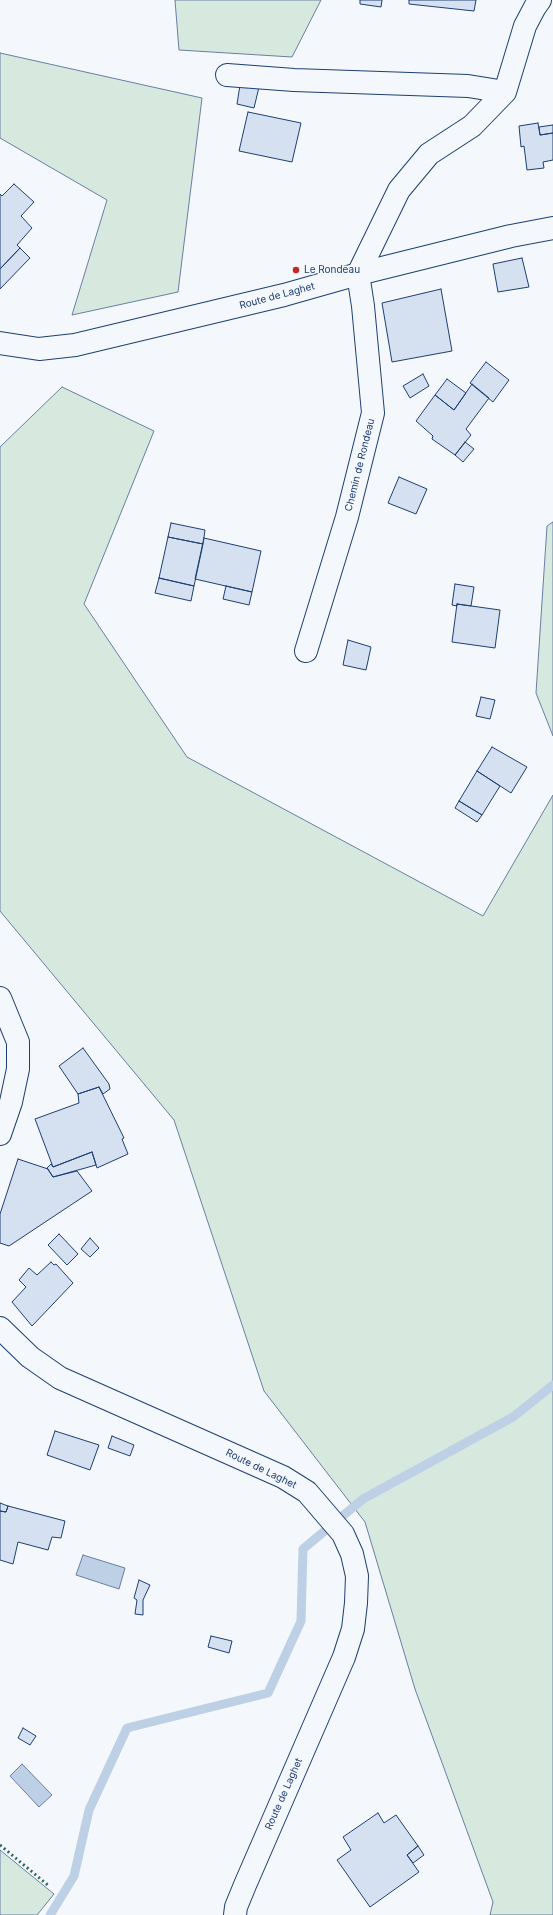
<!DOCTYPE html>
<html>
<head>
<meta charset="utf-8">
<style>
  body { margin:0 }
  canvas { display:block; background:#f4f7fb }
</style>
</head>
<body>
<canvas width="553" height="1915"></canvas>
<script>
const c = document.querySelector('canvas').getContext('2d');
c.lineJoin = 'round';
function fillPath(path, color) { c.fillStyle = color; c.fill(path, 'evenodd'); }
const toPath = rows => new Path2D(rows.map(r => 'M' + r).join(''));
function trace(path, color, width, dash) { c.strokeStyle = color; c.lineWidth = width; c.lineCap = dash ? 'butt' : 'round'; c.setLineDash(dash || []); c.stroke(path); }
function drawText(font, color, halo, rows, align = 'center') {
  c.font = font + ' Inter,sans-serif'; c.lineWidth = 3; c.setLineDash([]); c.textBaseline = 'middle'; c.strokeStyle = halo; c.fillStyle = color; for (const [text, x, y, turn = 0] of rows) {
    c.save(); c.translate(x, y); c.rotate((+turn || 0) * Math.PI / 180); c.textAlign = isNaN(turn) ? turn : align; if (halo) c.strokeText(text, 0, 0); c.fillText(text, 0, 0); c.restore();
  }
}
const green = toPath([
  [175,0,321,0,292,57,179,50,175,0],
  [0,53,202,98,178,292,72,315,107,200,0,138,0,53],
  [62,387,154,431,84,604,187,757,483,916,553,795,553,1915,490,1915,493,1902,415,1689,365,1522,264,1391,174,1120,0,911,0,447,62,387],
  [553,522,553,736,536,693,547,526,553,522],
  [0,1850,54,1894,37,1915,0,1915,0,1850]
]);
const water = toPath([
  [83,1555,125,1568,119,1589,76,1575,83,1555],
  [22,1764,52,1795,39,1807,10,1776,22,1764]
]);
const stream = toPath([
  [50,1915,74,1876,89,1810,127,1728,268,1693,301,1621,303,1549,363,1499,513,1417,553,1385]
]);
const building = toPath([
  [360,0,382,0,381,7,360,4,360,0],
  [409,0,476,0,474,11,409,4,409,0],
  [240,85,259,87,254,108,237,104,240,85],
  [248,112,301,123,292,162,239,151,248,112],
  [538,123,540,135,553,133,553,160,543,162,544,168,527,170,524,146,521,147,519,126,538,123],
  [553,125,553,133,540,135,539,127,553,125],
  [14,184,34,202,21,216,32,228,17,245,20,248,0,269,0,194,2,196,14,184],
  [20,248,30,258,0,289,0,269,20,248],
  [522,258,529,287,498,292,493,264,522,258],
  [441,289,452,351,392,362,382,303,441,289],
  [486,362,509,380,493,402,470,383,486,362],
  [423,374,429,386,410,398,403,386,423,374],
  [447,379,466,393,454,410,435,395,447,379],
  [472,384,489,398,466,429,471,435,455,455,432,439,433,436,416,421,435,395,454,410,472,384],
  [465,442,474,449,463,462,455,455,465,442],
  [399,477,427,489,416,514,388,503,399,477],
  [171,523,205,530,203,544,168,537,171,523],
  [168,537,203,544,194,586,159,578,168,537],
  [204,538,261,551,252,592,195,579,204,538],
  [159,578,194,586,191,601,155,593,159,578],
  [455,584,474,587,471,606,457,604,457,606,452,605,455,584],
  [226,586,252,592,249,605,223,599,226,586],
  [457,604,500,610,495,648,452,642,457,604],
  [348,640,371,647,366,670,343,665,348,640],
  [481,697,495,700,490,719,476,716,481,697],
  [492,747,527,767,511,793,477,771,492,747],
  [477,771,500,786,482,815,459,801,477,771],
  [459,801,482,815,477,822,455,808,459,801],
  [83,1048,109,1084,110,1089,103,1094,99,1087,78,1094,59,1066,83,1048],
  [99,1087,124,1138,122,1139,128,1154,97,1168,92,1152,53,1167,35,1119,79,1103,78,1094,99,1087],
  [92,1152,96,1165,53,1177,47,1168,51,1164,53,1167,92,1152],
  [18,1159,48,1169,53,1177,77,1171,92,1191,9,1246,0,1243,0,1214,18,1159],
  [59,1234,78,1254,67,1265,48,1245,59,1234],
  [90,1238,99,1248,90,1257,81,1249,90,1238],
  [51,1262,54,1265,56,1264,73,1283,32,1326,12,1302,26,1287,19,1280,29,1268,37,1275,51,1262],
  [55,1431,99,1445,90,1470,47,1455,55,1431],
  [112,1436,134,1445,130,1456,108,1448,112,1436],
  [0,1503,8,1506,6,1512,0,1511,0,1503],
  [8,1506,65,1521,61,1538,52,1537,48,1550,18,1542,13,1564,0,1560,0,1511,6,1512,8,1506],
  [139,1580,150,1585,143,1600,143,1615,135,1614,137,1600,134,1598,139,1580],
  [211,1636,232,1641,229,1653,208,1647,211,1636],
  [23,1728,36,1736,30,1745,18,1738,23,1728],
  [378,1813,384,1823,396,1815,418,1846,407,1855,419,1872,370,1907,337,1860,351,1850,343,1837,378,1813],
  [418,1846,424,1855,413,1863,407,1855,418,1846]
]);
const minor = toPath([
  [227,75,294,80,468,86,505,92],
  [306,651,347,517,373,413,363,306,358,274,399,190,429,154,472,126,505,92,525,26,535,7,540,0]
]);
const major = toPath([
  [0,343,39,349,75,345,284,295,358,274,511,236,553,228],
  [0,998,18,1042,18,1069,11,1102,0,1134],
  [0,1328,30,1357,60,1378,283,1477,307,1492,343,1534,352,1554,357,1576,356,1603,353,1629,344,1657,245,1885,236,1907,235,1915]
]);
const hedge = toPath([
  [0,1845,49,1886]
]);
const markers = [
  [296,270,4,"#c62828"]
];
const poiNames = [
  ["Le Rondeau",304,270]
];
const streetNames = [
  ["Route de Laghet",277,296,-15],
  ["Chemin de Rondeau",360,465,-76],
  ["Route de Laghet",261,1469,26],
  ["Route de Laghet",284,1794,-66]
];
fillPath(green, '#d7e8df');
trace(green, '#687fa3', 1);
fillPath(water, '#bed0e5');
trace(water, '#687fa3', 1);
trace(stream, '#bed0e5', 9);
fillPath(building, '#d5e0f0');
trace(building, '#1d3f73', 1);
trace(minor, '#1d3f73', 24);
trace(major, '#1d3f73', 24);
trace(minor, '#f4f7fb', 22);
trace(major, '#f4f7fb', 22);
trace(hedge, '#2c6c60', 3, [2, 3]);
for (const [x, y, r, color] of markers) { const dot = new Path2D(); dot.arc(x, y, r, 0, 2 * Math.PI); c.fillStyle = color; c.fill(dot); trace(dot, '#f4f7fb', 1.5); }
drawText('10px', '#1d3f73', '#f4f7fb', poiNames, 'left');
drawText('10px', '#1d3f73', '#f4f7fb', streetNames);
</script>
</body>
</html>
